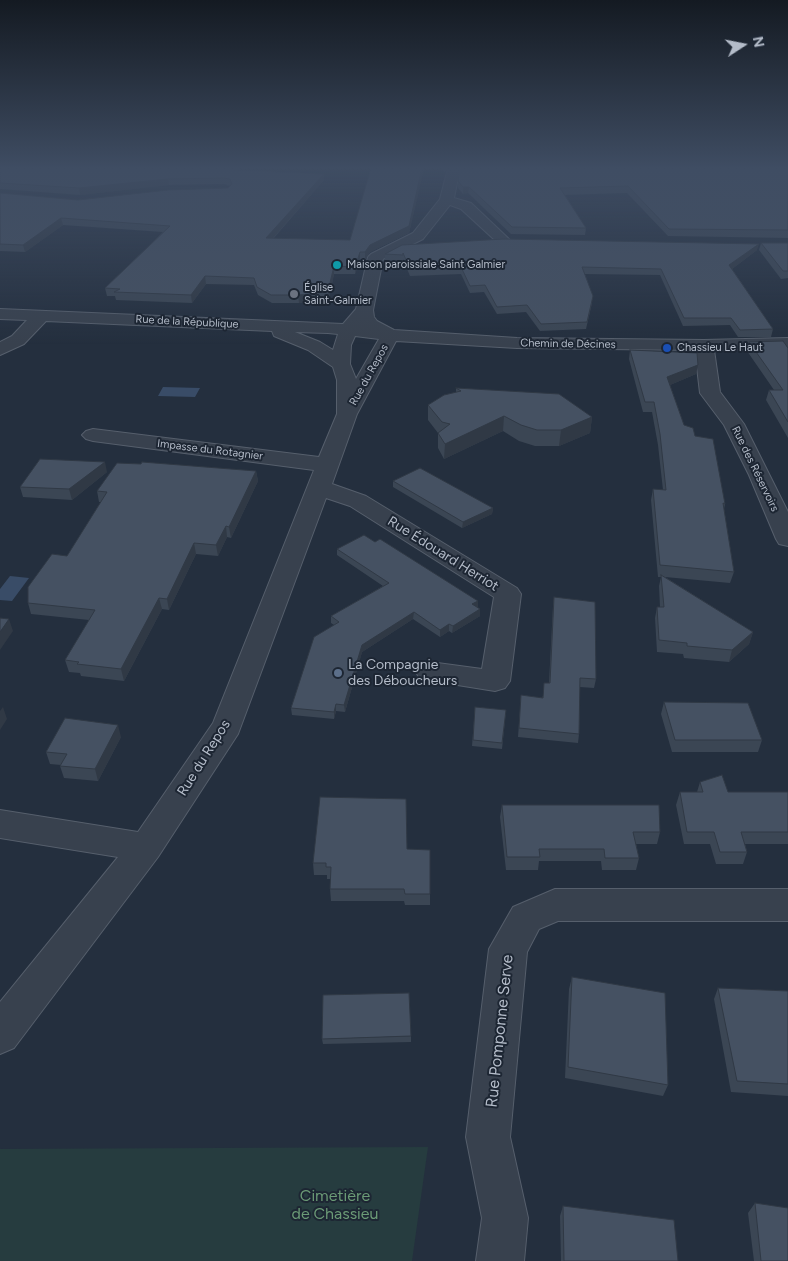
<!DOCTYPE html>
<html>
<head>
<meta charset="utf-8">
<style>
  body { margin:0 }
  #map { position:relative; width:788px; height:1261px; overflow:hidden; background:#242f3e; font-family:Figtree,sans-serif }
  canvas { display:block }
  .north { position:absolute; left:718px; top:20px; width:50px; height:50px; -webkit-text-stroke:4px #1d2633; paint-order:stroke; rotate:79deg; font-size:14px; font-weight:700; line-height:20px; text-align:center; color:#b4bcc9 }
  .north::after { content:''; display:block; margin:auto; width:18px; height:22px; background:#b4bcc9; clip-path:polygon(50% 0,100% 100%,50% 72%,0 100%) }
</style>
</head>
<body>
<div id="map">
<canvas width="788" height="1261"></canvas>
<div class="north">N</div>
</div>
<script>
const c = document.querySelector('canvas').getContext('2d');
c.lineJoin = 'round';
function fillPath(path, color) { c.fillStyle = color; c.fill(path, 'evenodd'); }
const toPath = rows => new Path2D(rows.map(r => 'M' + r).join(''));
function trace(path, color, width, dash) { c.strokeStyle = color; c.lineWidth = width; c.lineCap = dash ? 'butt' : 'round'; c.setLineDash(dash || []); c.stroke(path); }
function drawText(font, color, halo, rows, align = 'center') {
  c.font = font + ' Figtree,sans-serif'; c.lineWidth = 4; c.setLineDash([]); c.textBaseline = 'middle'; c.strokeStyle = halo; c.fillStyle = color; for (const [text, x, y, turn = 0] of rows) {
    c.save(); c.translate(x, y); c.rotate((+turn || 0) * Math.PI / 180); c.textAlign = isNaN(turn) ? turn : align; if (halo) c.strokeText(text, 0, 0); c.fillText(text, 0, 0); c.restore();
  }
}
const green = toPath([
  [428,1147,412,1261,0,1261,0,1149]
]);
const water = toPath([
  [163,387,200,388,195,397,158,396],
  [10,576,29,578,12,601,0,600,0,589]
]);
const minor = toPath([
  [448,168,460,168,454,198,471,203,510,240,508,243,498,243,461,209,450,205,423,239,383,259,373,310,374,317,377,321,394,330,517,338,704,340,788,338,788,348,714,350,720,392,744,424,788,512,788,546,779,544,776,539,749,475,724,425,700,393,695,350,517,348,396,341,357,414,332,484,366,496,517,588,521,594,510,681,505,688,495,691,420,679,416,672,420,665,430,662,482,669,494,597,350,506,326,498,238,734,158,857,14,1048,0,1054,0,1002,118,857,0,838,0,810,138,832,213,723,314,470,93,441,86,439,82,435,86,431,93,429,319,457,337,414,337,380,333,367,308,350,274,336,272,331,46,321,24,344,0,355,0,342,12,336,27,320,0,319,0,309,343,324,356,309,368,257,371,254,413,233,440,199,448,168],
  [295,332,328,333,338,334,333,350,320,342,295,332],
  [355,336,379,339,356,379,350,364,351,345,355,336],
  [555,889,788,889,788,921,558,921,539,929,527,952,510,1137,528,1218,524,1261,476,1261,482,1218,466,1137,489,949,513,907,555,889]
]);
const wall = toPath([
  [0,168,239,168,238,170,324,180,273,239,350,240,371,168,424,168,409,233,370,252,365,260,360,259,355,274,334,274,329,298,312,298,311,302,299,303,272,303,258,295,254,285,206,284,192,303,116,300,115,296,107,296,105,288,163,232,63,225,25,252,0,251,0,193,78,200,228,188,230,186,224,184,169,185,80,195,0,189,0,190],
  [440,168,446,168,445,173],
  [788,168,788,238,668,236,627,193,565,195,586,228,585,235,511,234,468,193,463,194,458,188,458,181],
  [761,243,788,243,788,278,781,279,759,250],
  [757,250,732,269,773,329,771,337,738,337,730,325,683,326,660,275,584,274,592,303,586,329,540,331,526,312,497,314,484,292,470,293,461,274,410,276,403,259,403,262,385,261,385,254],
  [749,342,788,348,788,438,766,400,769,390,774,390,747,351],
  [630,350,696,374,670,385,684,425,695,436,725,504,724,509,734,572,730,583,665,577,753,632,749,644,729,662,684,658,683,654,657,652,655,618,657,607,660,607,659,586,661,577,658,577,651,500,653,489,663,490,658,445,652,412,643,412,629,359],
  [456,388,592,417,590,433,559,446,535,446,519,441,503,431,444,459,438,448,438,433,428,420,428,405,456,392],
  [256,471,258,481,231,538,227,537,218,556,196,554,169,610,162,609,124,681,81,676,80,673,69,672,65,660,89,620,31,614,28,603,67,556,101,502,99,502,97,491],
  [107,472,72,500,23,497,20,487],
  [393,481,493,508,492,514,462,528,393,487],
  [337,549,478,608,480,616,452,633,449,631,440,637,413,619,362,652,345,712,336,711,334,719,292,715,291,708,334,625,331,623,331,616,383,586,337,555],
  [554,597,596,679,594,688,580,687,579,734,578,743,518,737,521,695,542,698,549,683,553,606],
  [664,702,762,740,758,752,672,752,661,714],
  [475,707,506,710,502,749,472,746],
  [121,737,98,781,64,778,60,766,61,765,50,764,46,752],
  [700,782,728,792,788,792,788,844,745,844,747,852,743,864,716,864,710,844,684,844,676,805,680,792,697,792],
  [502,805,660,832,657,844,636,844,639,858,636,870,602,870,601,861,539,861,538,870,506,870,500,817],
  [407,849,430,894,430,905,405,905,404,901,331,901,330,889,331,879,327,879,327,875,314,875,313,863],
  [572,977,668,1085,663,1096,565,1078,569,989],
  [718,988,788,991,788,1096,731,1092,714,999],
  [411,1036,411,1042,323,1044,322,1039],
  [755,1203,788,1261,754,1261,748,1213],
  [563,1206,678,1261,561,1261,560,1216]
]);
const shadedWall = toPath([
  [422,168,424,168,409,233,370,252,365,260,365,252],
  [324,174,324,180,266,246,266,238],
  [168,179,169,185,80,195,79,188],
  [463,187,469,187,468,193,463,194],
  [61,218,63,225,25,252,23,245],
  [759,244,757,250,728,272,729,265],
  [360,252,360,259,355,274,355,267],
  [334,266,334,274,329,298,328,291],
  [205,276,206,284,192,303,191,295],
  [312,290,312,298,311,302,299,303,298,295],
  [698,365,696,374,665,387,667,377],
  [504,416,503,431,444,459,445,444],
  [592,417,590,433,559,446,561,430],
  [105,462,107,472,72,500,69,489],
  [256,471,258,481,231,538,229,527],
  [493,508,492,514,462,528,463,522],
  [226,526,227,537,218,556,216,545],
  [194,543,196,554,169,610,167,599],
  [159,598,162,609,124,681,121,669],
  [478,601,478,608,472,604],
  [480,609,480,616,452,633,453,626],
  [414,612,413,619,362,652,345,712,344,705,362,645],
  [9,619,13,631,0,650,0,632],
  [449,624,449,631,440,637,440,630],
  [753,632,749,644,729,662,732,650],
  [336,704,336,711,334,719,334,712],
  [3,707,7,719,0,730,0,711],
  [118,725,121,737,98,781,95,769]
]);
const building = toPath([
  [0,168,235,168,234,170,324,174,266,238,350,240,371,168,422,168,409,226,370,245,365,252,360,252,355,267,334,266,328,291,312,290,311,294,298,295,271,295,257,287,254,278,205,276,191,295,114,292,120,289,105,288,170,226,61,218,23,245,0,244,0,193,78,200,168,190,228,188,232,184,230,179,223,178,168,179,79,188,0,183,0,168],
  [460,168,788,168,788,230,669,229,628,186,560,188,586,228,512,227,469,187,463,187,458,181,460,168],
  [504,239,759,244,729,265,773,329,740,330,731,318,684,318,661,269,582,267,593,296,587,322,541,324,527,305,497,307,485,285,470,286,461,267,410,269,403,253,403,255,385,254,402,245,504,239],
  [761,243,788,243,788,271,783,271,761,243],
  [783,341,788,348,788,422,769,390,783,390,749,342,783,341],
  [630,350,697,353,698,365,667,377,684,425,693,428,695,436,713,439,725,504,723,503,734,572,660,565,653,489,666,490,660,434,654,402,645,402,630,350],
  [456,388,559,394,592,417,561,430,537,430,521,425,504,416,445,444,438,433,450,424,442,422,428,405,444,395,461,391,456,388],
  [40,459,105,462,69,489,20,487,40,459],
  [142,462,256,471,229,527,226,526,216,545,194,543,167,599,159,598,121,669,77,664,79,662,65,660,95,610,28,603,28,587,52,554,67,556,107,492,97,491,117,463,141,464,142,462],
  [420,468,493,508,463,522,393,481,420,468],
  [364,535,375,542,380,539,478,601,472,604,480,609,453,626,449,624,440,630,414,612,362,645,344,705,336,704,334,712,291,708,314,637,339,622,331,616,389,583,337,549,364,535],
  [661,575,753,632,732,650,687,646,687,643,659,640,657,607,664,607,661,575],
  [554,597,595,602,596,679,580,678,579,734,519,728,521,695,543,698,544,683,550,683,554,597],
  [0,618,9,619,0,632,0,618],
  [664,702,748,703,762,740,675,740,664,702],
  [475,707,506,710,502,743,473,740,475,707],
  [65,718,118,725,95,769,60,766,67,754,46,752,65,718],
  [722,775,728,792,788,792,788,832,741,832,747,852,720,852,714,832,687,832,680,792,703,792,700,782,722,775],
  [320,797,406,799,407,849,430,850,430,894,405,894,404,889,330,889,331,867,326,867,326,863,313,863,320,797],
  [502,805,659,805,660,832,633,832,639,858,605,858,604,849,539,849,540,857,507,857,502,805],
  [572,977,665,993,668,1085,568,1067,572,977],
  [718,988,788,991,788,1084,737,1081,718,988],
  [409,993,411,1036,322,1039,323,995,409,993],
  [755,1203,788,1208,788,1261,761,1261,755,1203],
  [563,1206,674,1220,678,1261,564,1261,563,1206]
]);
const markers = [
  [337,265,5,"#0f9aa8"],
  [294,294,5,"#6b7280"],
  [667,348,5,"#1a4fb4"],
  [338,673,5,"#5c6f8a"]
];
const farPoinames = [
  ["Maison paroissiale Saint Galmier",347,265],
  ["Église",304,288],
  ["Saint-Galmier",304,301],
  ["Chassieu Le Haut",677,348]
];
const farStreetnames = [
  ["Rue de la République",187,322,3],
  ["Chemin de Décines",568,344,1],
  ["Rue du Repos",369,375,-61],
  ["Impasse du Rotagnier",210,450,7],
  ["Rue des Réservoirs",755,469,64]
];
const streetNames = [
  ["Rue Édouard Herriot",443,554,32],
  ["Rue du Repos",204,758,-58]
];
const poiNames = [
  ["La Compagnie",348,665],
  ["des Déboucheurs",348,681]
];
const nearStreetnames = [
  ["Rue Pomponne Serve",500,1031,-84]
];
const nearParknames = [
  ["Cimetière",335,1196],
  ["de Chassieu",335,1214]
];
fillPath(green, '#263c3f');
fillPath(water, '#394c67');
trace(minor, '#565f6c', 2);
fillPath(minor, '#38414e');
fillPath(wall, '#3b4654');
fillPath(shadedWall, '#303945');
fillPath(building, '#455162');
trace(building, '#303945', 1);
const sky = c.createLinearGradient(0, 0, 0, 344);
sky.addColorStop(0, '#141a22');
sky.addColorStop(0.49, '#3f4d63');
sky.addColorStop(1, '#3f4d6300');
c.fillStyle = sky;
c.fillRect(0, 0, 788, 344);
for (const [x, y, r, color] of markers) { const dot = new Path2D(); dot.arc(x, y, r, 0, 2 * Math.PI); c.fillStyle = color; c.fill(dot); trace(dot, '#1d2633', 2); }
drawText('11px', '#b4bcc9', '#1d2633', farPoinames, 'left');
drawText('11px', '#b4bcc9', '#1d2633', farStreetnames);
drawText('14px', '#b4bcc9', '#1d2633', streetNames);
drawText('14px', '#b4bcc9', '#1d2633', poiNames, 'left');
drawText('16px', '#b4bcc9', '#1d2633', nearStreetnames);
drawText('16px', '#6b9a76', '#1d2633', nearParknames);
</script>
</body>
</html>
